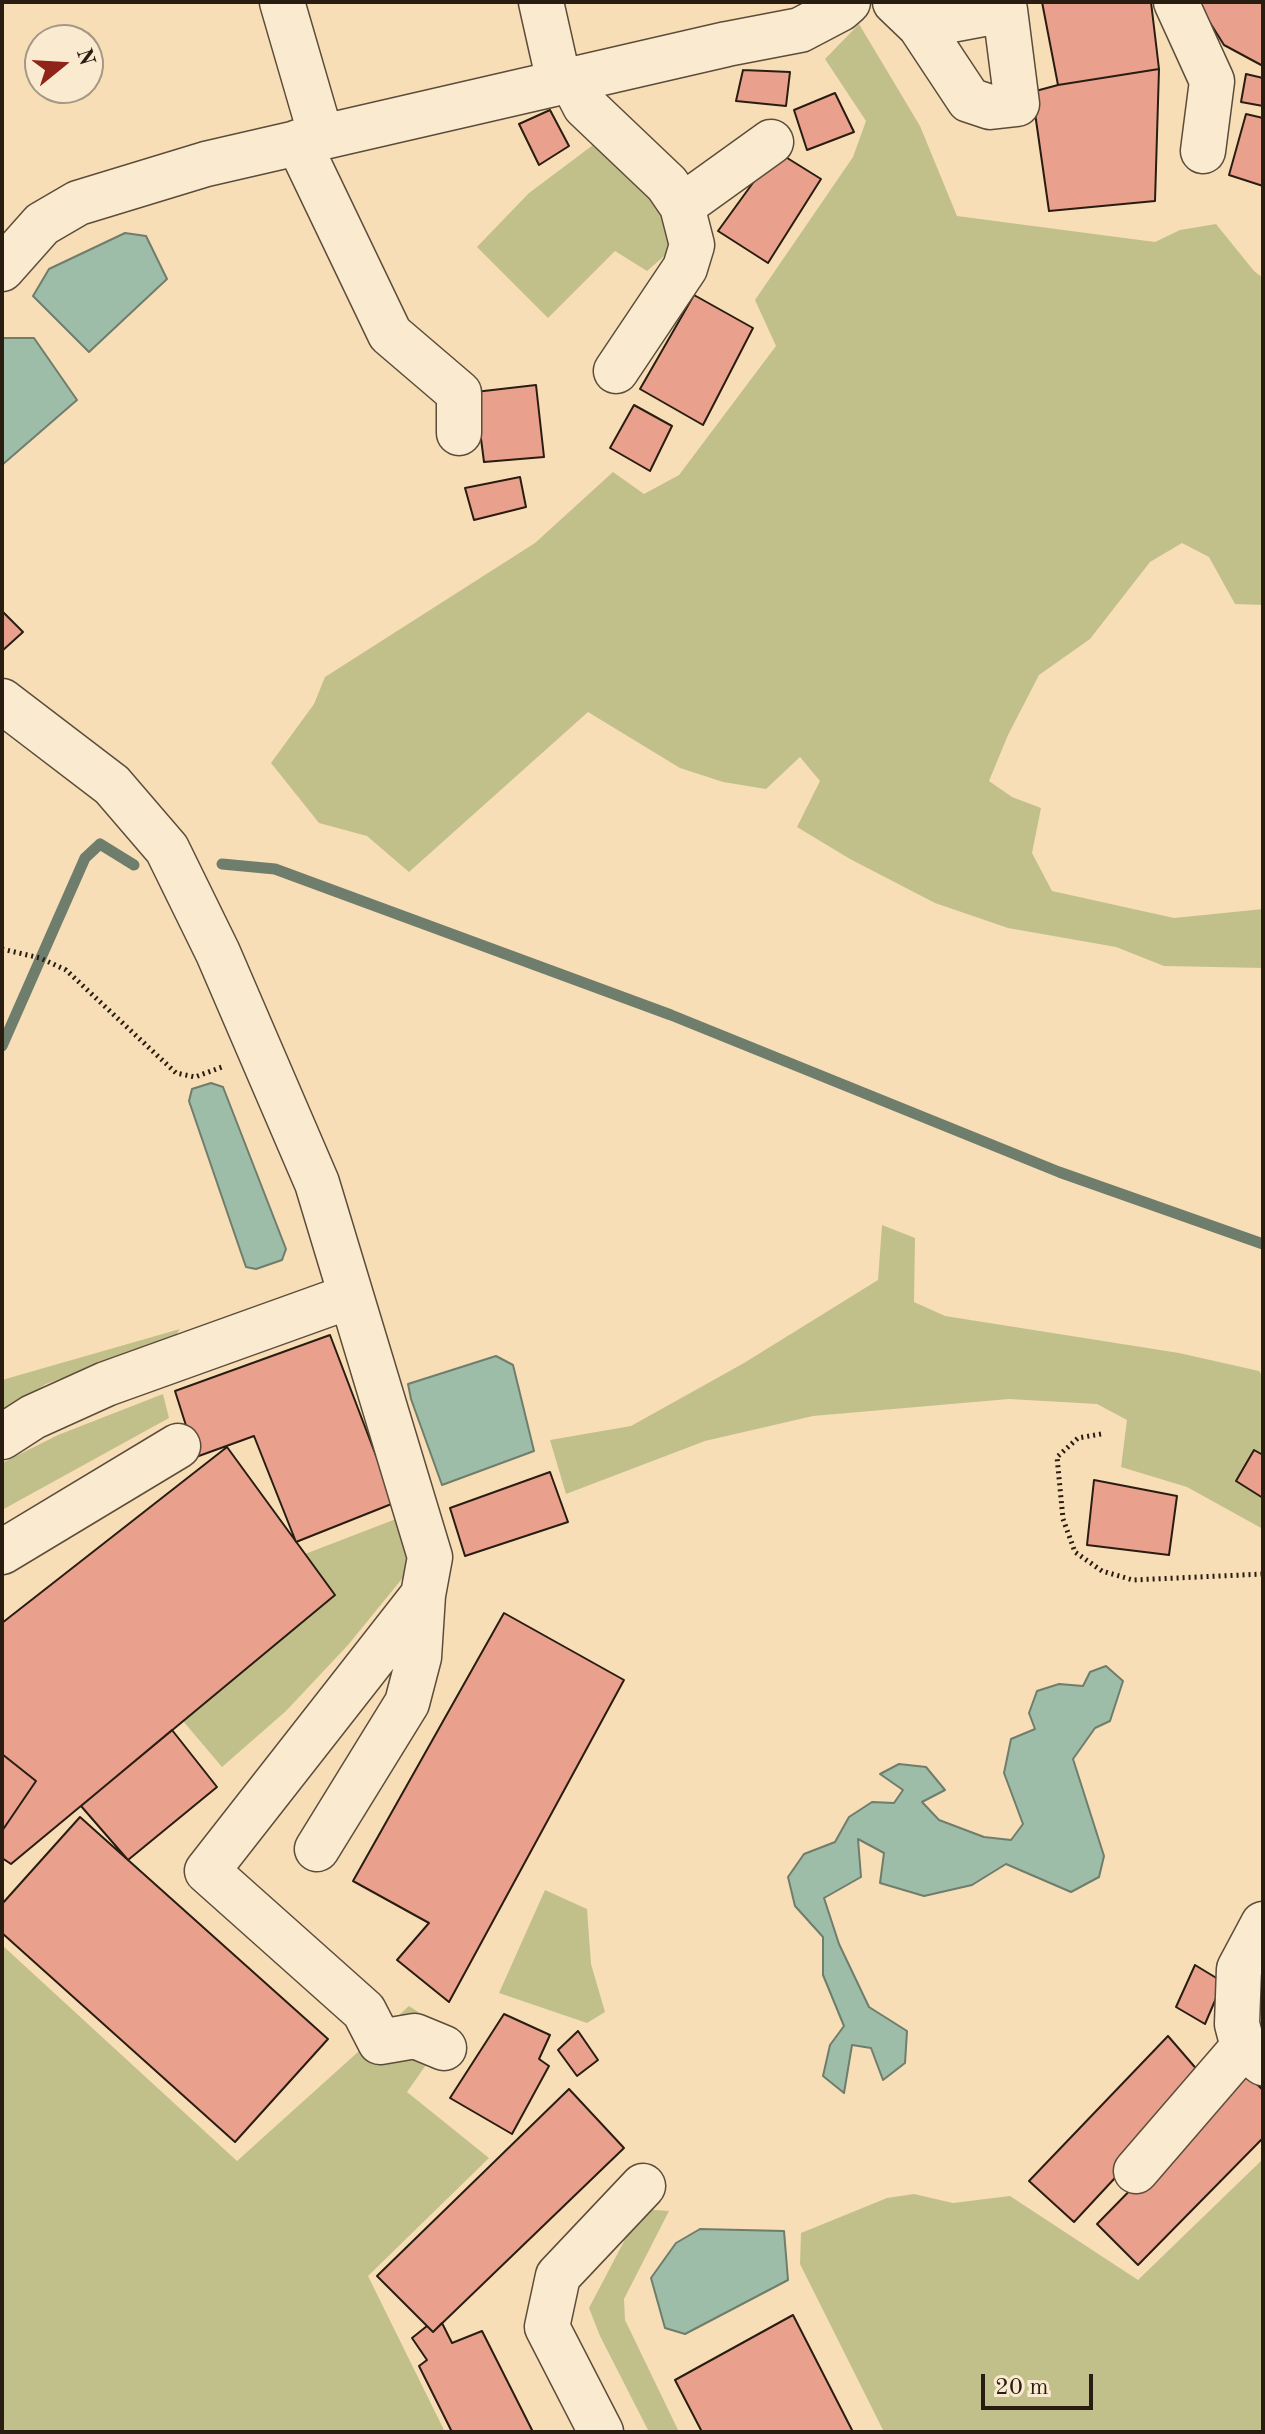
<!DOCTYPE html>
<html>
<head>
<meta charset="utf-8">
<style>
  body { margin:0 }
  #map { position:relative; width:1265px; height:2434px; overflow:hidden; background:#f7deb6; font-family:"Old Standard TT",serif }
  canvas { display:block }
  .frame { position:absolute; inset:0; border:4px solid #291d12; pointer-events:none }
  .north { position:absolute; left:24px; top:24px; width:80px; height:80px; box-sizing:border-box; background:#faead0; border:2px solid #a69884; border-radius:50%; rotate:72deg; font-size:22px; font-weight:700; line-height:32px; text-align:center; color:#291d12 }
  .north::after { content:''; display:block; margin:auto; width:28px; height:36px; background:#8f2418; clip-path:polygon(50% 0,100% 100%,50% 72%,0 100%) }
  .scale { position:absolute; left:981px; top:2374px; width:112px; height:36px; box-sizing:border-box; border:4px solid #291d12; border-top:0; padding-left:10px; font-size:24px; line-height:28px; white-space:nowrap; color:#291d12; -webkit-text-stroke:6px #faead0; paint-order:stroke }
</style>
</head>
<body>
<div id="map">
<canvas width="1265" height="2434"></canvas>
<div class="frame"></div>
<div class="north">N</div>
<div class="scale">20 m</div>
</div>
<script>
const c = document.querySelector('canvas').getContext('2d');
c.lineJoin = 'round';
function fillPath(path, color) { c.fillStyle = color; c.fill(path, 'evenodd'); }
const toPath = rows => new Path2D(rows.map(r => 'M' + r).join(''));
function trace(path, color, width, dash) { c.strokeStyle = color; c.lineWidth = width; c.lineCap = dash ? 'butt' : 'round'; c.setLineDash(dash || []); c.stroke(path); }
const green = toPath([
  [859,24,920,126,957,216,1155,242,1180,230,1216,224,1254,271,1263,278,1263,605,1235,604,1209,557,1182,543,1150,562,1090,639,1039,675,1008,735,989,781,1012,797,1041,808,1032,853,1052,891,1174,918,1263,909,1263,968,1164,966,1116,947,1008,928,935,903,850,859,797,827,820,781,800,757,766,789,723,782,680,768,588,712,409,872,367,836,319,823,271,763,314,704,325,677,535,543,613,472,644,494,679,475,776,346,755,300,853,157,866,121,825,59],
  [597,142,669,220,670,251,647,271,615,251,548,318,477,247,529,193],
  [882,1225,915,1238,914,1302,945,1316,1179,1353,1259,1371,1263,1377,1263,1529,1187,1487,1121,1467,1127,1420,1097,1404,1009,1399,813,1416,705,1441,566,1494,550,1440,631,1426,744,1363,878,1280],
  [180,1329,174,1338,46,1384,2,1413,2,1380],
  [163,1394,169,1418,2,1510,2,1463,58,1435],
  [396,1519,410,1569,348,1645,286,1711,222,1767,183,1721,305,1554],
  [545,1890,587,1909,591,1964,605,2012,587,2023,499,1993],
  [2,1945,237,2161,409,2006,449,2032,407,2092,489,2158,368,2276,445,2432,2,2432],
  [1263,2159,1263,2432,884,2432,800,2264,801,2233,887,2198,914,2194,953,2203,1010,2196,1138,2280],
  [641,2209,669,2211,624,2299,625,2320,679,2432,649,2432,600,2336,589,2308]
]);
const water = toPath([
  [125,233,146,236,167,279,89,352,33,296,49,269,125,233],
  [4,338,34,338,77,400,2,465,2,341,4,338],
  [211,1083,223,1087,286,1249,282,1260,256,1269,246,1267,189,1101,192,1089,211,1083],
  [496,1356,513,1365,534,1451,442,1485,411,1399,408,1384,496,1356],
  [1106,1666,1123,1681,1110,1721,1095,1728,1073,1759,1104,1856,1099,1877,1071,1892,1006,1864,972,1885,924,1896,880,1883,884,1853,858,1839,861,1877,824,1898,839,1944,869,2007,907,2031,905,2063,883,2080,871,2048,852,2045,844,2093,823,2076,830,2045,844,2026,823,1975,823,1937,795,1906,788,1877,804,1854,835,1842,849,1817,872,1802,894,1803,903,1790,880,1774,899,1764,926,1767,945,1790,922,1802,939,1820,984,1837,1011,1840,1023,1824,1004,1773,1011,1739,1035,1729,1029,1713,1037,1691,1059,1684,1083,1686,1090,1672,1106,1666],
  [700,2229,784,2231,788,2280,685,2334,665,2328,651,2278,676,2243,700,2229]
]);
const stream = toPath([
  [222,864,275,869,671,1015,1059,1172,1263,1244],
  [2,1046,85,858,100,844,134,865]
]);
const building = toPath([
  [1042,2,1151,2,1159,69,1058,85,1042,2],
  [1197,2,1263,2,1263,66,1224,45,1197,2],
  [1159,69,1155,201,1049,211,1032,92,1058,85,1159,69],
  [743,70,790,72,786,106,736,101,743,70],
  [1246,74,1263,78,1263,106,1241,102,1246,74],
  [835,93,854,132,807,150,794,110,835,93],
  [550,110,569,146,539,165,519,124,550,110],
  [1246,114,1263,118,1263,186,1229,175,1246,114],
  [776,151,821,179,768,263,718,231,776,151],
  [694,295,753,328,703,425,640,389,694,295],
  [536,385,544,457,484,462,475,392,536,385],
  [634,405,672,426,650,471,610,448,634,405],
  [520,477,526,507,474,520,465,488,520,477],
  [2,611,23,632,2,651,2,611],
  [330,1335,394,1503,296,1542,254,1436,196,1457,175,1391,330,1335],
  [227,1447,335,1595,11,1864,2,1858,2,1831,36,1781,2,1754,2,1623,227,1447],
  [1254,1450,1263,1455,1263,1498,1236,1481,1254,1450],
  [550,1472,568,1522,465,1556,450,1508,550,1472],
  [1094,1480,1177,1496,1169,1555,1087,1545,1094,1480],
  [504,1613,624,1680,449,2002,397,1960,429,1923,353,1881,504,1613],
  [172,1730,217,1787,128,1860,81,1806,172,1730],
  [2,1754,36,1781,2,1831,2,1754],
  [80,1817,328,2039,235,2142,2,1933,2,1904,80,1817],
  [1195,1965,1223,1982,1205,2024,1176,2007,1195,1965],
  [504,2014,550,2035,539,2059,549,2066,512,2134,450,2098,504,2014],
  [578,2031,598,2060,577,2076,558,2050,578,2031],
  [1168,2036,1206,2080,1074,2222,1029,2181,1168,2036],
  [1245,2073,1263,2090,1263,2138,1138,2265,1097,2224,1245,2073],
  [569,2089,624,2148,433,2332,377,2276,569,2089],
  [793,2315,853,2432,702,2432,675,2380,793,2315],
  [442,2323,452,2343,482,2331,533,2432,452,2432,419,2366,427,2360,412,2338,427,2326,433,2332,442,2323]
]);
const path = toPath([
  [2,949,40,958,66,970,176,1073,195,1077,222,1067],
  [1101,1434,1078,1438,1057,1457,1063,1519,1075,1552,1102,1571,1133,1580,1263,1574]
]);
const minor = toPath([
  [282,2,321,136],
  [541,2,559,82],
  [895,2,920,26,969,100,990,107,1017,104,1005,10,920,26],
  [1176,2,1212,81,1203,151],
  [571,79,585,106,667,184,682,206,692,245,685,268,616,371],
  [298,142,390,334,459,393,459,433],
  [682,206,771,142],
  [2,269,42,224,78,203,206,164,727,44,800,30,840,9,848,2],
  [2,701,112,785,167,849,218,953,317,1183,430,1557,423,1595,207,1871,364,2011,380,2042,415,2036,444,2048],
  [2,1437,33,1417,106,1384,351,1296],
  [2,1552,178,1446],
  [317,1849,407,1703,419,1657,423,1595],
  [1263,1924,1239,1969,1237,2024,1243,2047,1263,2063],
  [1136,2171,1243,2047],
  [601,2432,547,2327,558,2276,643,2186]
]);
fillPath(green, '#c2c08a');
fillPath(water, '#9ebda8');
trace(water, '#6f7d6c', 2);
trace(stream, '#6f7d6c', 11);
fillPath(building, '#e9a08d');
trace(building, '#291d12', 2);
trace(minor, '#5c4d3b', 47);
trace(path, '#291d12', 5, [2, 4]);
trace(minor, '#faead0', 44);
</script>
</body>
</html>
